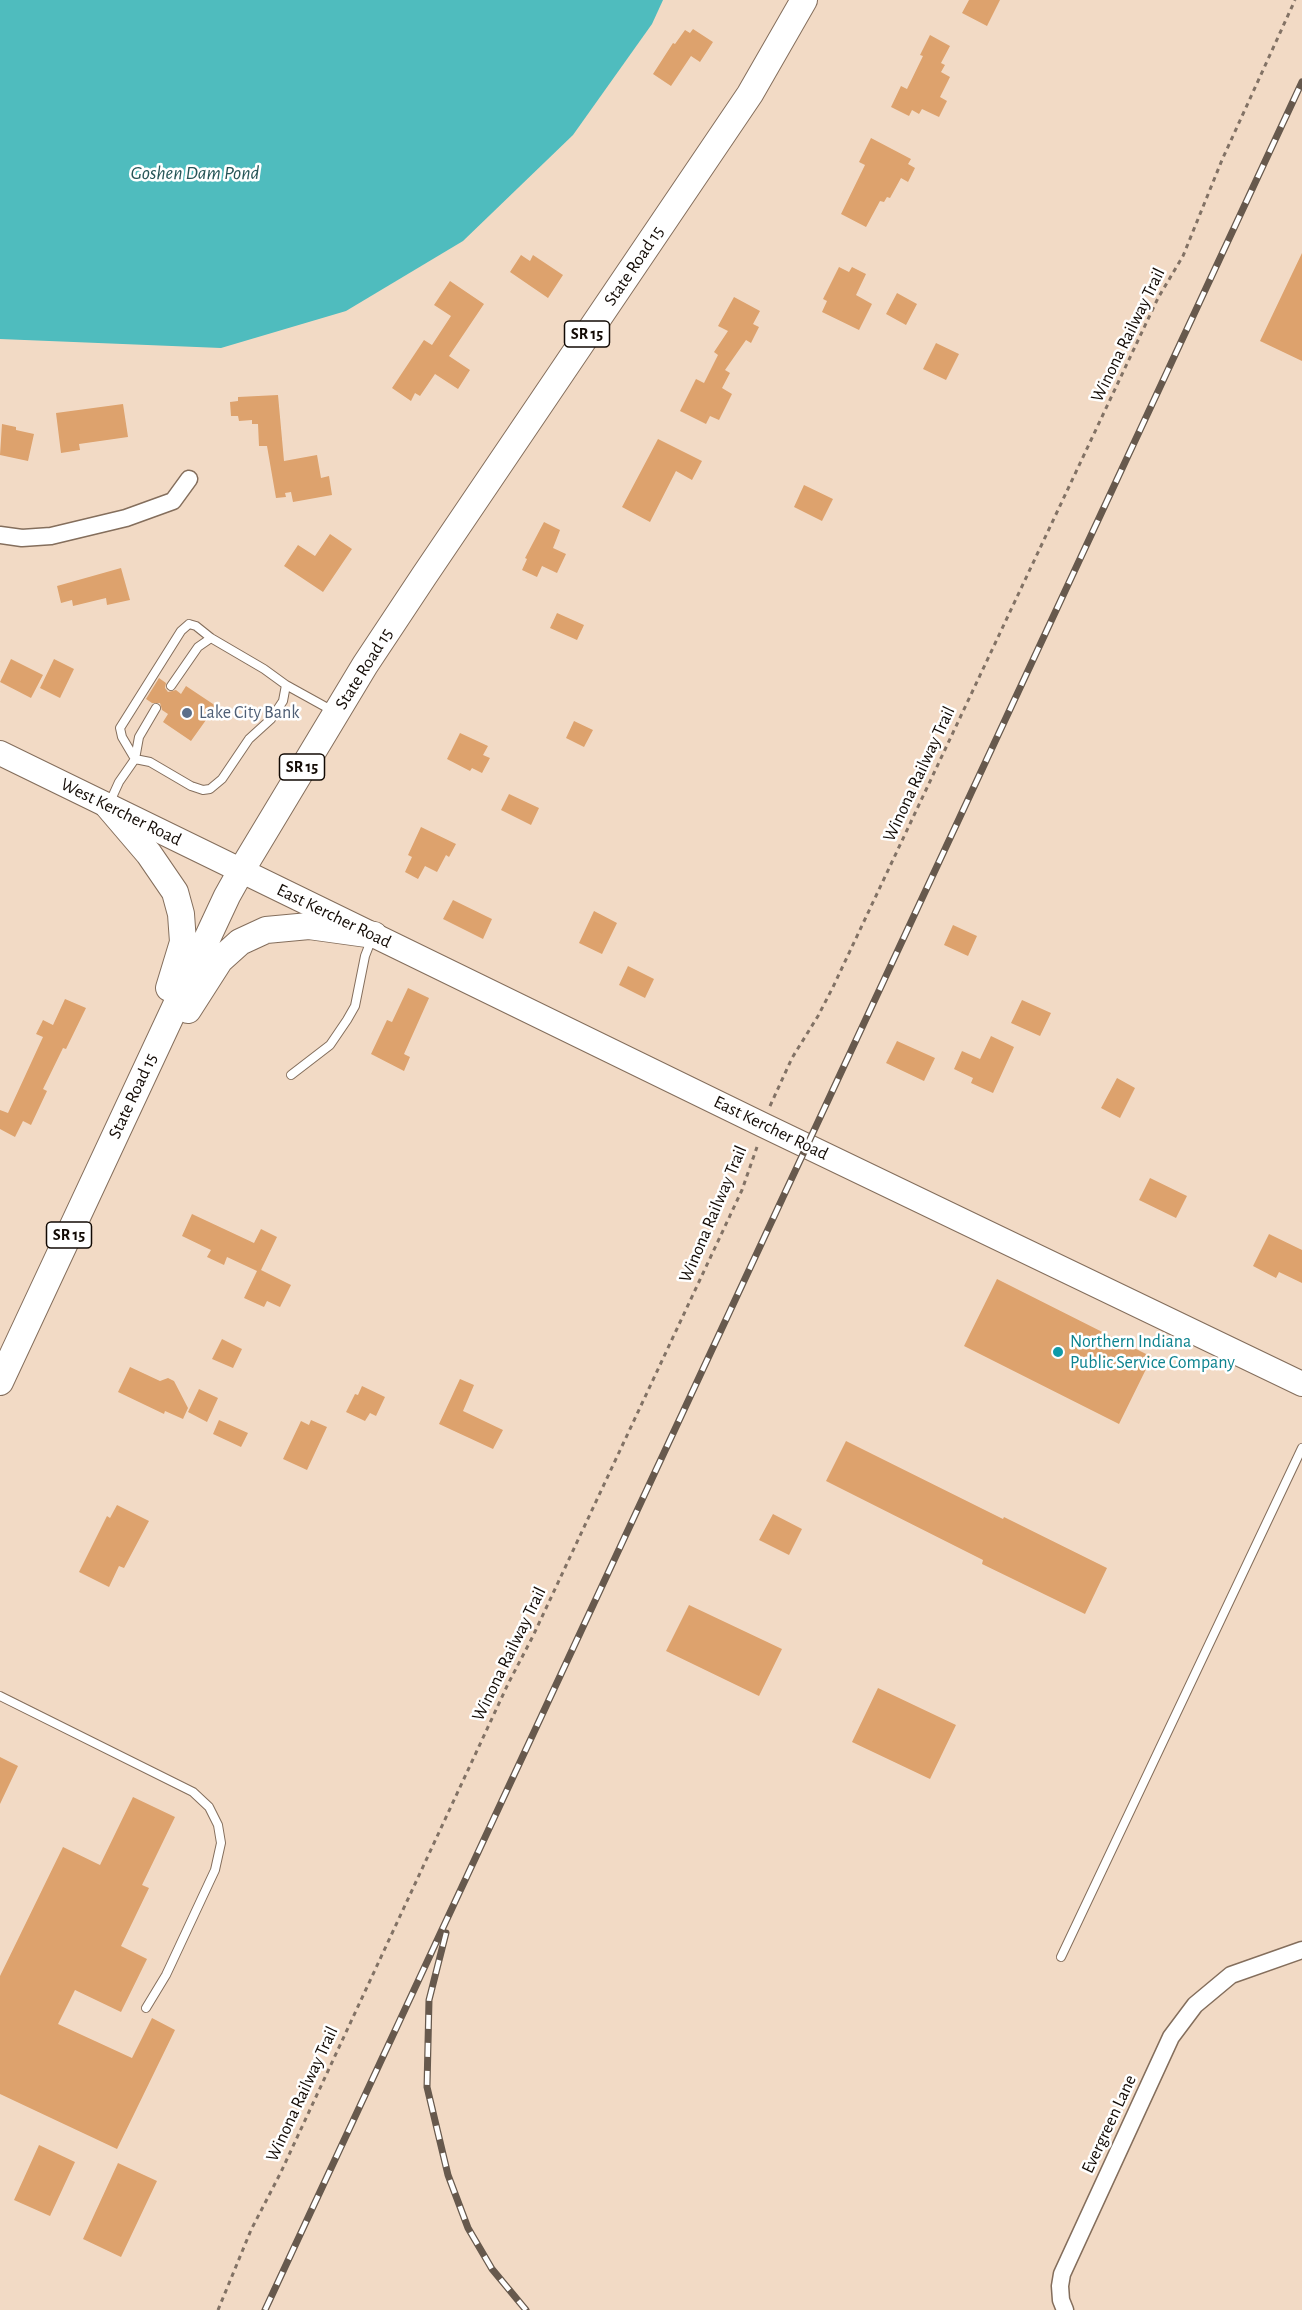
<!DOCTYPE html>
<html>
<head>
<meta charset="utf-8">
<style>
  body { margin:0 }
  canvas { display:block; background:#f2dac5 }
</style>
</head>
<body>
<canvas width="1302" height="2310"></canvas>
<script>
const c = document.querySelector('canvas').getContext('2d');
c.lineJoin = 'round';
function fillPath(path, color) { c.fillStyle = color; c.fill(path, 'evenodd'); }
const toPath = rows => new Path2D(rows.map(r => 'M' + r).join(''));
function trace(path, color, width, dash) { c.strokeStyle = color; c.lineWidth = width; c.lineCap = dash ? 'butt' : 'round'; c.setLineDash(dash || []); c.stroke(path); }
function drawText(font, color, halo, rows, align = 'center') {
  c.font = font + ' "Alegreya Sans",sans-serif'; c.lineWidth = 5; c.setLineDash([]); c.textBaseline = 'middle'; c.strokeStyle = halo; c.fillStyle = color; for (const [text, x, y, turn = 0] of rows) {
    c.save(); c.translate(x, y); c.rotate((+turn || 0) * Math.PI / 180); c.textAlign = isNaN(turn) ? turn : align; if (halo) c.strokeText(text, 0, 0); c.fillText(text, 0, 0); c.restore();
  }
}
const water = toPath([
  [0,0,663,0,652,24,573,135,463,241,346,311,221,348,0,339]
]);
const building = toPath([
  [969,0,1000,0,987,26,962,13],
  [693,29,713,42,700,62,691,56,671,86,653,74,673,43,675,44,685,30,690,33],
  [930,35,950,46,941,63,945,65,941,72,950,77,940,97,947,101,939,117,922,109,919,114,912,110,909,116,891,107,901,86,907,89,923,56,920,55],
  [871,138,911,159,908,164,915,168,908,182,901,178,890,198,887,197,884,202,880,201,866,227,841,214,865,165,859,162],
  [1302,253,1302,361,1260,341],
  [521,255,530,261,533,255,563,275,548,298,510,272],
  [839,267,849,272,852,267,866,274,856,295,872,304,859,330,822,312,827,301,823,299],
  [450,281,484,304,449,356,470,370,458,389,435,374,420,396,415,393,411,401,392,388,424,340,432,345,451,316,434,305],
  [897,293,917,304,906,325,886,314],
  [734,297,760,311,753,324,759,327,751,343,746,340,725,370,730,373,722,388,732,394,719,420,710,416,706,424,680,411,696,379,704,383,718,355,714,352,728,331,718,326],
  [936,343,959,354,946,380,923,369],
  [278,395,284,461,317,455,321,478,329,476,332,495,293,502,291,492,285,493,286,497,276,498,267,446,259,446,258,424,252,424,252,420,239,421,238,416,231,416,230,402,238,401,238,397],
  [123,404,128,437,79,444,80,450,61,453,56,413],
  [2,424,16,427,16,430,34,434,28,461,0,455],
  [658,439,702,461,692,480,676,471,650,522,622,507],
  [804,485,833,499,822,521,794,507],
  [544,522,560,530,553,548,566,554,557,573,542,566,537,577,522,570,527,559,525,558],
  [330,534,352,549,323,592,284,566,298,545,315,556],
  [121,568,130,600,107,605,106,598,73,606,72,600,61,603,57,586],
  [557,613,584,625,577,640,550,628],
  [11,659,43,675,31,698,0,682],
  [54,659,74,669,60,698,40,688],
  [159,678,166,683,165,688,168,692,176,690,181,694,186,686,216,706,191,741,163,722,168,714,162,710,160,703,152,703,146,699],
  [574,721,593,730,584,747,566,738],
  [460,733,488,746,483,755,490,758,482,773,472,768,470,771,447,759],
  [509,794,539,808,531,825,501,810],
  [421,827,456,844,449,857,446,855,437,872,425,866,418,879,405,872,412,857,408,855],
  [453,900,492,919,483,939,443,919],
  [594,911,617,923,602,954,579,943],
  [953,925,977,936,968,956,944,945],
  [628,966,654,979,645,998,619,985],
  [408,988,429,998,404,1054,410,1057,404,1071,371,1054,387,1020,392,1022],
  [65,999,86,1008,66,1049,63,1048,43,1089,47,1091,31,1125,23,1121,15,1137,0,1129,0,1110,8,1113,43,1037,36,1034,43,1020,53,1025],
  [1022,1000,1051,1013,1040,1036,1011,1023],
  [991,1036,1014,1047,993,1093,971,1083,973,1078,954,1069,962,1051,980,1059],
  [897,1041,935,1058,924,1081,886,1063],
  [1117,1078,1135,1088,1120,1118,1101,1108],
  [1150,1178,1187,1196,1176,1218,1139,1200],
  [192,1214,254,1243,261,1229,277,1237,261,1270,291,1285,280,1307,267,1301,264,1307,244,1298,257,1271,227,1257,224,1265,207,1257,211,1250,182,1236],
  [1269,1234,1302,1250,1302,1283,1279,1272,1276,1278,1253,1266],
  [997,1279,1152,1357,1119,1424,964,1346],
  [222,1339,242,1349,233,1368,212,1359],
  [130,1367,160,1381,168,1378,174,1381,188,1408,183,1419,165,1411,164,1414,118,1392],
  [460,1379,474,1385,463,1411,503,1430,493,1449,439,1424],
  [362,1386,385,1397,376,1416,370,1413,365,1421,346,1412,355,1394,358,1395],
  [199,1389,218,1398,207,1422,188,1412],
  [219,1420,248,1433,241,1447,213,1434],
  [311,1420,327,1427,307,1470,283,1459,301,1421,309,1425],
  [846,1441,1003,1519,1004,1517,1107,1568,1085,1614,982,1564,983,1560,826,1481],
  [117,1505,149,1521,124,1568,119,1566,109,1587,79,1572,107,1516,110,1518],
  [773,1514,802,1529,789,1555,759,1540],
  [689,1605,782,1649,759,1696,666,1651],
  [878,1688,956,1725,930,1779,852,1742],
  [0,1757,18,1766,0,1804],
  [133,1797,175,1817,142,1885,149,1888,121,1946,147,1959,121,2012,75,1990,58,2024,132,2058,152,2018,175,2030,117,2149,0,2094,0,1976,63,1847,100,1865],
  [39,2145,75,2162,50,2216,14,2200],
  [118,2163,157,2181,121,2257,83,2239]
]);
const path = toPath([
  [770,1106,792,1058,818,1016,833,987,1158,298,1183,256,1222,160,1295,0],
  [218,2310,251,2230,281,2172,508,1684,533,1636,742,1190,757,1147]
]);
const service = toPath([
  [189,624,196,626,211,638,264,669,286,685,283,701,271,719,249,739,222,779,210,789,203,790,191,786,150,762,135,759,122,737,120,728,181,631,189,624],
  [286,685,333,711],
  [171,686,198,647,211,638],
  [109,804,119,782,135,759,139,737,156,708],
  [291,1075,330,1045,347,1020,355,1006,365,956,372,938],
  [0,1696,193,1792,209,1807,218,1825,221,1843,215,1870,166,1975,146,2008],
  [1061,1957,1302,1448]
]);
const minor = toPath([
  [0,535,22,538,51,536,126,518,173,501,189,479],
  [1065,2310,1061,2300,1060,2286,1062,2274,1171,2037,1195,2005,1231,1975,1302,1950]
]);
const secondary = toPath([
  [0,753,763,1125,1302,1384]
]);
const primary = toPath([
  [108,806,149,854,175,892,181,914,183,942,169,988],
  [188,1010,220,960,240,942,266,930,309,926,374,935],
  [0,1382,227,896,241,871,365,665,424,576,750,94,804,0]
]);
const rail = toPath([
  [446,1933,429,2000,427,2087,448,2175,468,2228,492,2269,526,2310],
  [265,2310,1302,82]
]);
const markers = [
  [187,713,6,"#5c6f8a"],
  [1058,1352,6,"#0f9aa8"]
];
const shields = [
  [587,334,45],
  [302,767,45],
  [69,1235,45]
];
const shieldNames = [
  ["SR 15",587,334],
  ["SR 15",302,767],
  ["SR 15",69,1235]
];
const streetNames = [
  ["State Road 15",634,266,-56],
  ["Winona Railway Trail",1128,335,-64],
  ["State Road 15",364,669,-58],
  ["Winona Railway Trail",919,774,-65],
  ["West Kercher Road",121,812,26],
  ["East Kercher Road",334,916,26],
  ["State Road 15",133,1096,-65],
  ["East Kercher Road",771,1128,26],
  ["Winona Railway Trail",713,1214,-67],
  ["Winona Railway Trail",509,1654,-64],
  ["Winona Railway Trail",302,2094,-65],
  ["Evergreen Lane",1109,2124,-65]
];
const serviceNames = [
  ["Lake City Bank",199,713]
];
const cultureNames = [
  ["Northern Indiana",1070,1342],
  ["Public Service Company",1070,1363]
];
const waterNames = [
  ["Goshen Dam Pond",195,173]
];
fillPath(water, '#4fbcbe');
fillPath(building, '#dda26d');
trace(service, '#846e5c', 10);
trace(minor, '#846e5c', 19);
trace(secondary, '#846e5c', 26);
trace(primary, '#846e5c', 28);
trace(path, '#827265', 3, [4.5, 4.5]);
trace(service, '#fff', 8);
trace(minor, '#fff', 16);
trace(secondary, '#fff', 24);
trace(primary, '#fff', 26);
trace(rail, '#67594d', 7);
trace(rail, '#fff', 4.5, [14]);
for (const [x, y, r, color] of markers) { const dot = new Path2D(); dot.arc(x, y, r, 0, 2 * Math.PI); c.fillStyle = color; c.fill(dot); trace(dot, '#fff', 2); }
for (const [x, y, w] of shields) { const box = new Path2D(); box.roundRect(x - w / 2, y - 13, w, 26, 4.5); c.fillStyle = '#fff'; c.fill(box); trace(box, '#120a04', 1.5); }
drawText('bold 16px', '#120a04', null, shieldNames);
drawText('18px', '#120a04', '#fff', streetNames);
drawText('18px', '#4e5e75', '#fff', serviceNames, 'left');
drawText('18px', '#0d838f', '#fff', cultureNames, 'left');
drawText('italic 20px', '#265557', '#fff', waterNames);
</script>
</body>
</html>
